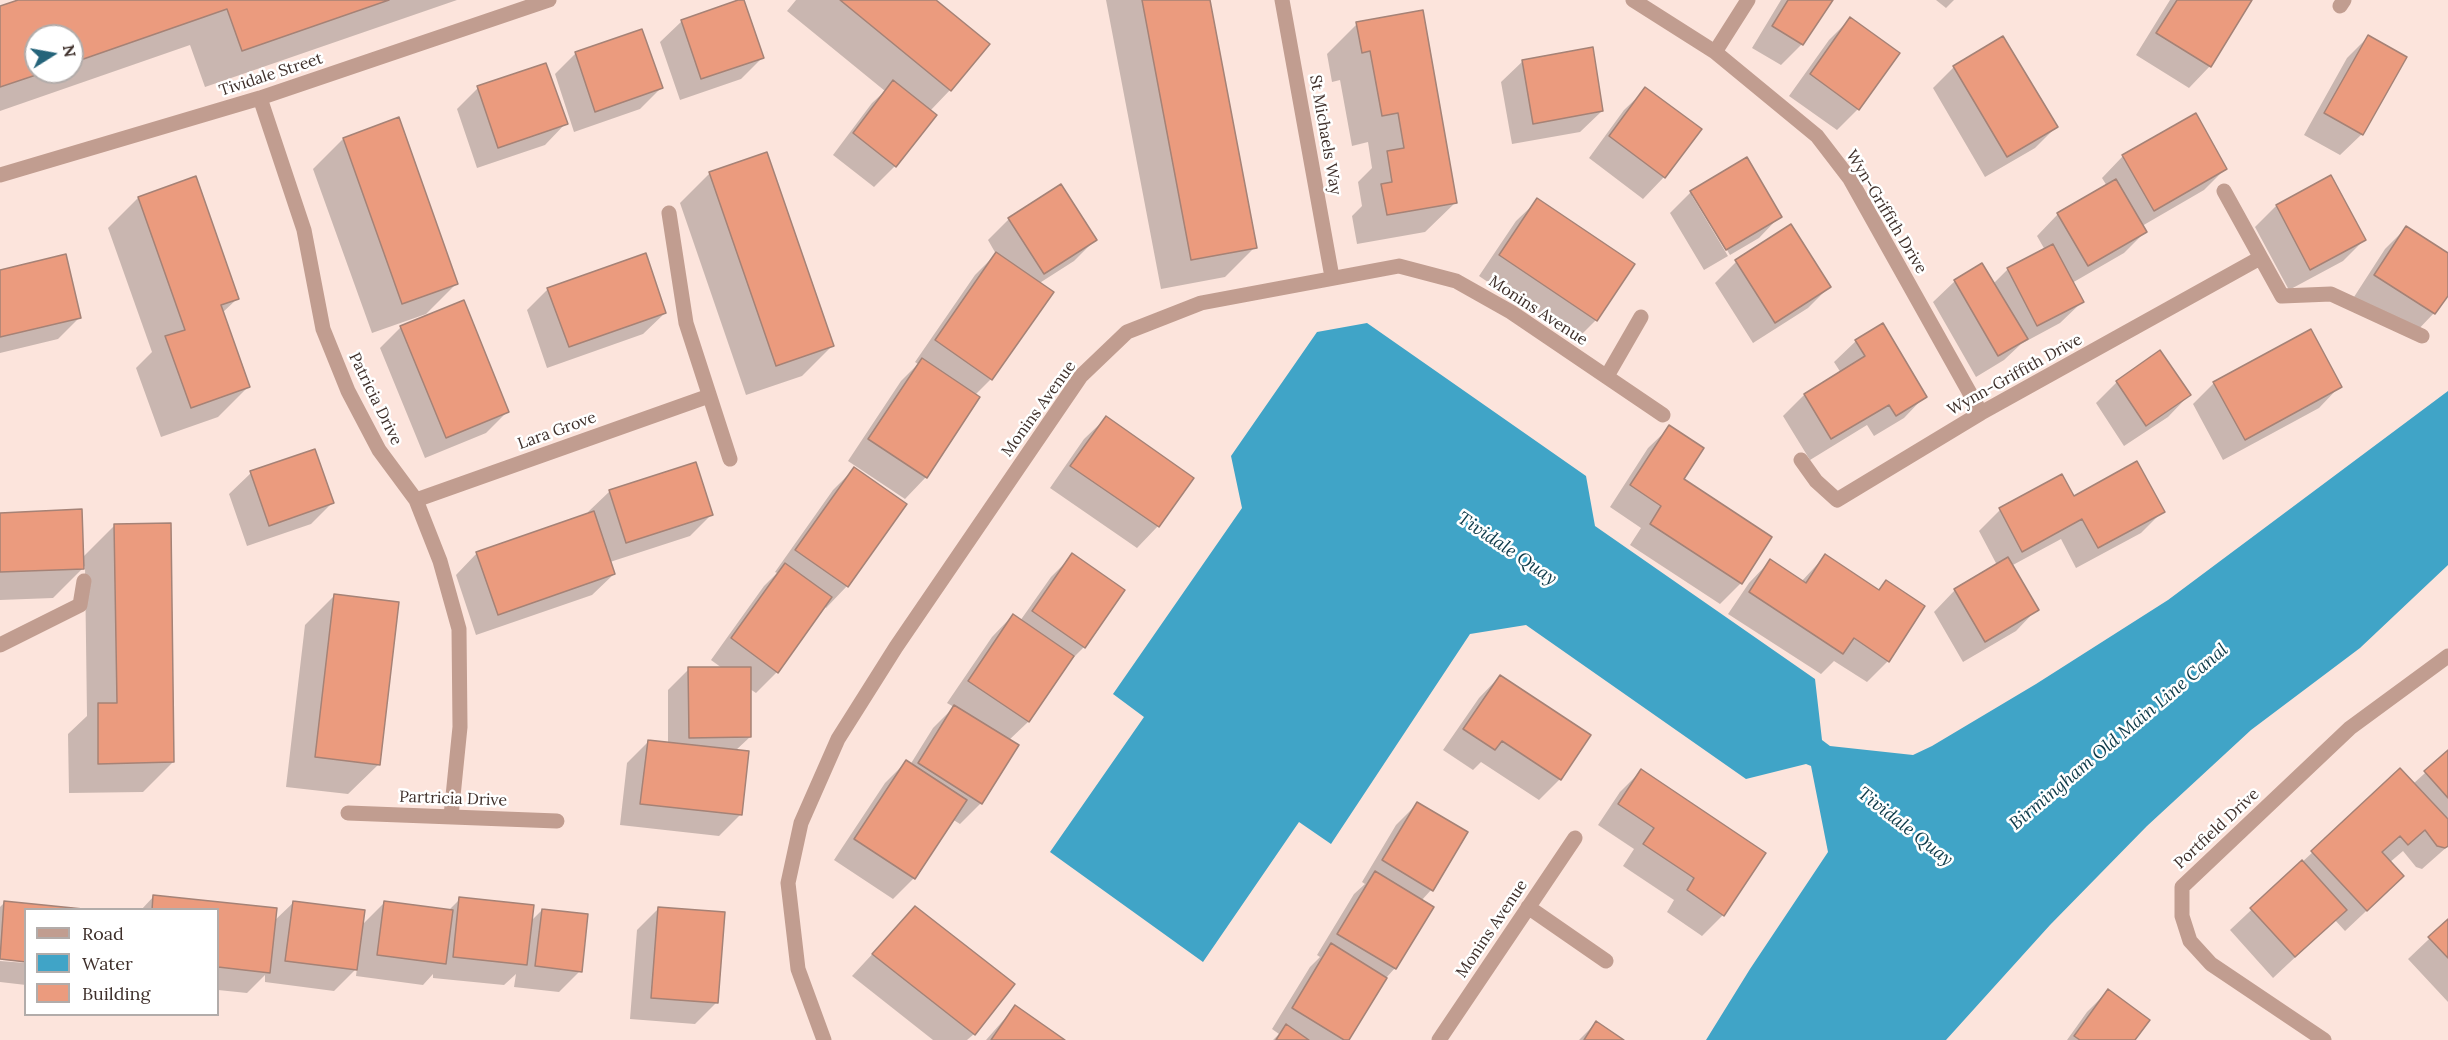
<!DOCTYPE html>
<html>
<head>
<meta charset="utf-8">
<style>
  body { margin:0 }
  #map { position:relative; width:2448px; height:1040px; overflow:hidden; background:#fce4dc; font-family:Lora,serif }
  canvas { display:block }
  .legend { position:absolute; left:24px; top:908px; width:195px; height:108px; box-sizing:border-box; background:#fff; border:2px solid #b2acaa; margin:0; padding:8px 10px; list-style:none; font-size:18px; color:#3e2f2a }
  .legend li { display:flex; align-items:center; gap:12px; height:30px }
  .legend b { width:30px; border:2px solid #b2acaa }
  .north { position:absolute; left:24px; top:24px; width:60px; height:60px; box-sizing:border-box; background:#fff; border:2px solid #b2acaa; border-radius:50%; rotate:79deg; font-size:16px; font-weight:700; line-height:24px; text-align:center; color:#3e2f2a }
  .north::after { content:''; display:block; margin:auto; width:21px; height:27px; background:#25647a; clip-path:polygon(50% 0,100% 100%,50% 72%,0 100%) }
</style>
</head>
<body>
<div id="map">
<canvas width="2448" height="1040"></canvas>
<ul class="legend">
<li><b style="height:8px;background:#c19d90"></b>Road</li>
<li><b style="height:16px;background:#40a4c7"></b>Water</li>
<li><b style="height:16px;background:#eb9b7e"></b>Building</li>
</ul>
<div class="north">N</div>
</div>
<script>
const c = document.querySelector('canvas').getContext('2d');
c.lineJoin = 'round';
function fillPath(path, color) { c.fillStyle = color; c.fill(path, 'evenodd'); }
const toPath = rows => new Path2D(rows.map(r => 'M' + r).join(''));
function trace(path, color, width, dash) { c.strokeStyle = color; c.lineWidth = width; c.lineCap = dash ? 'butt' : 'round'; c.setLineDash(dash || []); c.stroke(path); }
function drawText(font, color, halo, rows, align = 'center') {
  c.font = font + ' Lora,serif'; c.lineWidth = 5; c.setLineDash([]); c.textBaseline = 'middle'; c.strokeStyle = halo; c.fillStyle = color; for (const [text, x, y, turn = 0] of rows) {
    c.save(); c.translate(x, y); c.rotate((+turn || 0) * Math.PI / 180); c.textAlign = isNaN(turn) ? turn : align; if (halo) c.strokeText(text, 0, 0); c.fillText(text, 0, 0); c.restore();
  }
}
const water = toPath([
  [1367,323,1586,476,1595,526,1815,679,1822,740,1830,746,1913,755,1932,746,2036,684,2168,600,2448,391,2448,565,2360,648,2251,730,2147,826,2050,925,1946,1040,1706,1040,1750,969,1828,852,1811,766,1806,764,1746,779,1526,625,1470,634,1331,844,1299,822,1203,962,1050,852,1144,717,1113,694,1242,508,1231,456,1317,332]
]);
const shadow = toPath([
  [23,0,457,0,205,87,190,45,0,111,0,8],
  [36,36,72,36,72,72,36,72],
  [743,0,763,57,741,79,680,100,660,42,682,21],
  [796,0,934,0,950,90,930,111,895,166,874,187,833,155,872,103,885,91,787,11],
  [1106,0,1208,0,1255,247,1225,277,1161,289],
  [1781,0,1832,0,1802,44,1781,65,1752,48],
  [1936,0,1954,0,1946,8],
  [2170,0,2250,0,2210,66,2189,88,2136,55],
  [1850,19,1858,109,1837,130,1789,96,1829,40],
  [1357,24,1456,202,1425,232,1357,244,1352,216,1362,206,1358,182,1372,168,1368,142,1352,146,1340,80,1332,82,1327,54],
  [2368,37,2362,134,2340,155,2304,135,2347,58],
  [576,53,661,88,640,109,574,132,555,74],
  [1523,61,1602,111,1580,132,1512,144,1501,82],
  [1954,67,2056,127,2035,148,1985,177,1933,88],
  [478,88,566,123,545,145,477,168,457,109],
  [1646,89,1700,129,1664,177,1643,199,1589,158,1624,110],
  [343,139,456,284,426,314,372,333,313,169],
  [2123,156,2226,168,2204,190,2142,226,2145,232,2124,253,2072,283,2082,302,2060,323,2021,344,2004,360,1976,377,1933,302,1955,281,1982,265,1993,284,2008,269,2045,250,2037,236,2058,214,2107,186,2102,178],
  [710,173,832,346,802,376,746,395,680,203],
  [2331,177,2364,240,2343,261,2289,290,2255,227,2276,206],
  [195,178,237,299,222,313,248,387,218,417,161,437,136,368,152,352,108,228,138,198],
  [1691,192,1780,216,1759,238,1730,255,1695,196,1692,196,1728,256,1704,270,1670,213],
  [1538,200,1596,320,1575,341,1479,276,1516,221],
  [1009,219,1095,240,1074,261,1038,284,1052,293,991,379,975,395,978,397,926,477,905,499,848,461,901,381,918,364,915,362,975,275,996,254,988,240],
  [1791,226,1829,287,1808,308,1753,343,1715,283,1736,262],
  [2406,228,2448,255,2448,293,2434,313,2413,335,2354,297,2385,249],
  [0,271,79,318,58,339,0,353],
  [548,289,665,313,643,334,547,368,527,310],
  [1883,325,1925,396,1904,418,1874,436,1867,425,1810,460,1783,416,1804,395,1841,373,1834,362,1856,341],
  [401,327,507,412,486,433,425,458,380,348],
  [2117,382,2189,395,2168,417,2124,446,2096,403],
  [2214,383,2340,386,2319,408,2223,460,2193,404],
  [1106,418,1192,478,1158,526,1137,548,1050,488,1084,439],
  [1670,427,1682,479,1741,583,1720,604,1630,545,1641,528,1610,507,1648,448],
  [854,469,847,586,826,608,824,606,777,672,756,693,750,689,750,737,735,751,740,815,719,836,620,825,627,763,648,742,668,744,668,690,689,669,722,668,711,660,764,586,777,573,775,572,833,490],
  [251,473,332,503,311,524,247,546,229,494],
  [610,491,711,515,690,536,610,562,614,574,592,595,476,635,456,575,477,553,589,515,588,512],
  [2073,498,2163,511,2141,533,2076,568,2061,539,2011,566,2037,609,2016,631,1963,662,1934,612,1955,590,1997,565,1979,531,2000,510],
  [0,514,82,558,115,525,173,762,143,792,69,793,68,734,87,716,85,566,53,598,0,600],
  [1073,555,1084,647,1066,665,1028,722,1008,741,981,803,960,824,952,819,914,878,893,899,834,860,885,783,906,762,910,765,933,728,954,707,947,703,992,637,1013,615,1020,621,1051,577],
  [1825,556,1878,590,1886,582,1888,661,1867,682,1834,661,1821,674,1728,614,1749,583,1770,561,1801,582],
  [335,595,379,764,348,794,286,787,305,625],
  [1500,676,1560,779,1539,800,1481,762,1473,770,1443,750,1479,698],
  [2448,752,2448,846,2422,869,2416,867,2403,851,2389,863,2381,897,2345,931,2335,920,2273,978,2230,930,2400,770,2413,784],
  [1641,771,1723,915,1702,936,1667,912,1674,900,1623,866,1634,849,1598,825,1620,792],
  [1417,804,1431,890,1421,901,1432,908,1395,968,1386,978,1348,1040,1273,1040,1279,1034,1272,1029,1310,967,1320,957,1317,955,1354,894,1365,884,1362,882,1396,825],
  [154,896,276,909,274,921,294,902,363,911,361,926,385,902,448,911,460,899,532,906,530,922,542,910,586,916,580,971,559,992,514,987,516,974,504,985,433,978,433,974,423,985,356,976,357,968,334,991,265,982,265,975,247,993,218,990,218,910,141,910],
  [4,903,26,910,26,960,0,958,0,907],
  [915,908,974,1034,967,1040,933,1040,852,976],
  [658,909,716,1003,695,1024,630,1019,637,930],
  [2448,921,2448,1002,2408,959],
  [0,961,26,963,26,985,0,982],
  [2108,991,2134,1040,2067,1040,2087,1012],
  [1015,1007,1062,1040,986,1040],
  [1596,1023,1622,1040,1579,1040]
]);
const building = toPath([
  [18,0,389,0,242,51,227,9,72,63,72,36,36,36,36,72,45,72,0,87,0,6,18,0],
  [738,0,744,0,764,58,701,79,681,20,738,0],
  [840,0,936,0,990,44,951,91,840,0],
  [1142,0,1210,0,1257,248,1191,260,1142,0],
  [1788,0,1833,0,1803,45,1772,26,1788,0],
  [2177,0,2252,0,2211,67,2156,33,2177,0],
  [1423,10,1457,203,1387,215,1381,184,1392,182,1387,151,1404,148,1398,113,1382,116,1370,51,1362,53,1356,22,1423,10],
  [1850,17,1900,53,1859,110,1810,74,1850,17],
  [642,29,663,88,595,112,575,52,642,29],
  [2368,35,2407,57,2363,135,2324,113,2368,35],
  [2003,36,2058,127,2007,157,1953,66,2003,36],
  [1593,47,1603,111,1533,124,1522,60,1593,47],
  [546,63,568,124,498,148,477,86,546,63],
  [893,80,937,115,896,167,853,133,893,80],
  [1645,87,1702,129,1665,178,1609,136,1645,87],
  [2196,113,2227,169,2154,211,2122,155,2196,113],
  [399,117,458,284,402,304,343,138,399,117],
  [767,152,834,346,776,366,709,172,767,152],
  [1747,157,1782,217,1726,250,1690,191,1747,157],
  [2331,175,2366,240,2310,270,2276,205,2331,175],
  [196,176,239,299,221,305,250,387,191,408,165,336,185,330,138,197,196,176],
  [2116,179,2147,232,2088,266,2057,213,2116,179],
  [1061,184,1097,240,1044,274,1008,218,1061,184],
  [1537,198,1635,264,1597,321,1499,255,1537,198],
  [1791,224,1831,287,1775,323,1735,260,1791,224],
  [2406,226,2448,253,2448,296,2435,314,2374,275,2406,226],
  [2053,244,2084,302,2037,326,2007,268,2053,244],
  [996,252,1054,292,992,380,935,340,996,252],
  [646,253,666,313,569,347,547,288,646,253],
  [66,254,81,318,0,337,0,270,66,254],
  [1982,263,2028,339,1998,356,1954,280,1982,263],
  [464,300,509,412,446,438,400,326,464,300],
  [1883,323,1927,397,1896,416,1889,405,1831,439,1804,394,1865,356,1855,340,1883,323],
  [2311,329,2342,387,2245,440,2213,382,2311,329],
  [2160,350,2191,395,2146,426,2116,381,2160,350],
  [922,358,980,397,927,478,868,439,922,358],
  [1106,416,1194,478,1159,527,1070,466,1106,416],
  [1669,425,1704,448,1684,479,1772,537,1742,584,1650,524,1661,506,1630,485,1669,425],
  [315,449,334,503,269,526,250,471,315,449],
  [2137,461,2165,512,2098,548,2082,519,2022,552,1999,508,2062,474,2074,496,2137,461],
  [696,462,713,515,626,543,609,490,696,462],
  [854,467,907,504,848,587,795,550,854,467],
  [82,509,84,569,0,572,0,513,82,509],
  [594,511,615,574,498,615,476,552,594,511],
  [171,523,174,762,98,764,98,703,117,703,114,524,171,523],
  [1072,553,1125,590,1085,648,1032,611,1072,553],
  [1825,554,1879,590,1886,580,1925,606,1889,662,1854,638,1843,654,1749,592,1770,559,1806,583,1825,554],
  [2008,557,2039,610,1985,642,1954,589,2008,557],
  [785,563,832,597,778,673,731,638,785,563],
  [334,594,399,602,380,765,315,757,334,594],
  [1013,614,1074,656,1029,722,968,681,1013,614],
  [688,667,751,667,751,737,689,738,688,667],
  [1500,675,1591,735,1561,780,1502,741,1495,750,1463,729,1500,675],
  [954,705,1019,745,982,804,918,763,954,705],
  [648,740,749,751,742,815,640,804,648,740],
  [2448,750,2448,798,2424,771,2448,750],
  [906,760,967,800,915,879,854,839,906,760],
  [2400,768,2448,819,2448,846,2445,848,2437,846,2425,830,2408,845,2400,836,2382,852,2404,876,2367,911,2311,851,2400,768],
  [1641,769,1766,853,1724,916,1687,890,1694,878,1643,844,1654,828,1618,804,1641,769],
  [1417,802,1468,832,1433,891,1382,860,1417,802],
  [2302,860,2347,910,2295,957,2250,908,2302,860],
  [1375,871,1434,907,1396,969,1337,934,1375,871],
  [153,895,277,908,270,973,218,967,218,910,152,910,153,895],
  [459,897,534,905,527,965,453,957,459,897],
  [4,901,93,910,26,910,26,962,0,959,4,901],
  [293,901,365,910,357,970,285,961,293,901],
  [384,901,453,910,446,964,377,955,384,901],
  [915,906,1015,984,975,1035,872,954,915,906],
  [658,907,725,912,718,1003,651,998,658,907],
  [542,909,588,914,582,972,535,966,542,909],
  [2448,919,2448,958,2428,937,2448,919],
  [1331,943,1387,978,1349,1040,1344,1040,1292,1008,1331,943],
  [2108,989,2150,1020,2135,1040,2080,1040,2074,1036,2108,989],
  [1015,1005,1065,1040,991,1040,1015,1005],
  [1596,1021,1624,1040,1584,1040,1596,1021],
  [1286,1024,1309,1040,1276,1040,1286,1024]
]);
const street = toPath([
  [1282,0,1332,277],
  [1633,0,1715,52,1817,136,1850,179,1981,413],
  [2340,6,2344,0],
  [1715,52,1748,0],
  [260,98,304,230,323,329,348,391,379,450,416,500,440,561,459,629,460,727,451,816],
  [0,175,260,98,549,0],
  [2224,191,2282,296,2331,294,2422,336],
  [669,213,686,323,730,459],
  [1607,376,1641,317],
  [1801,460,1816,481,1837,500,1981,413,2260,258],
  [416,500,709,396],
  [0,645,80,605,84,581],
  [348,813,557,821],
  [1528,907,1606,961],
  [824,1040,798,969,788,883,801,823,838,739,896,647,1081,376,1127,332,1201,303,1399,266,1456,281,1511,312,1663,415],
  [1439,1040,1575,838],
  [2324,1040,2211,964,2190,941,2182,916,2182,887,2350,728,2448,656]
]);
const streetNames = [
  ["Tividale Street",271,75,-18],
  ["St Michaels Way",1325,135,80],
  ["Wyn-Griffith Drive",1886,212,59],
  ["Monins Avenue",1538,311,33],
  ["Wynn-Griffith Drive",2015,375,-29],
  ["Patricia Drive",375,399,64],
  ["Monins Avenue",1039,409,-54],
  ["Lara Grove",557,431,-20],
  ["Partricia Drive",453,799,2],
  ["Portfield Drive",2217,829,-43],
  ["Monins Avenue",1492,929,-56]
];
const waterNames = [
  ["Tividale Quay",1507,549,34],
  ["Birmingham Old Main Line Canal",2119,737,-40],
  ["Tividale Quay",1905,827,38]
];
fillPath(water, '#40a4c7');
fillPath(shadow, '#0003');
fillPath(building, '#eb9b7e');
trace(building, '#a58276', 1.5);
trace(street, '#c19d90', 15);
drawText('16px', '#3e2f2a', '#fff', streetNames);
drawText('italic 18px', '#0d3a49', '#fff', waterNames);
</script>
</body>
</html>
